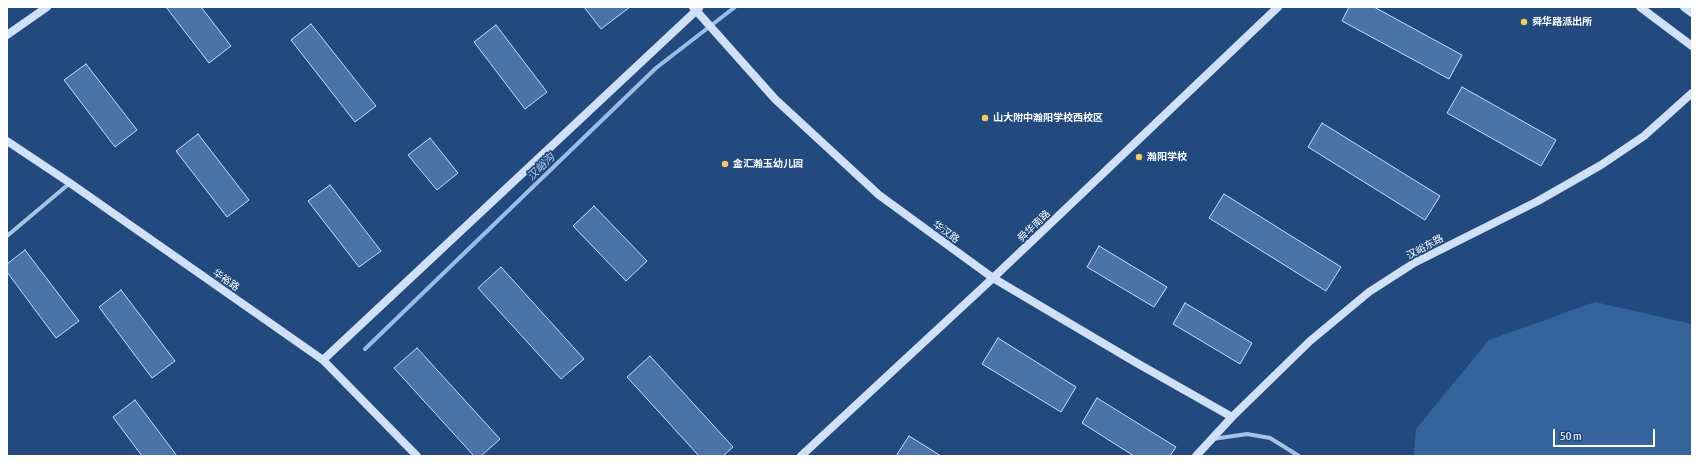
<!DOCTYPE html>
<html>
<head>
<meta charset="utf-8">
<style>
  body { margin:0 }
  #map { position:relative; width:1699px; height:463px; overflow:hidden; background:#224a7e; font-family:"Asap Condensed",sans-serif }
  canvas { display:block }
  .frame { position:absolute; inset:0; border:8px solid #fff; pointer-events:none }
  .scale { position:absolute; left:1553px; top:429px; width:102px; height:18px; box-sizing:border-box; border:2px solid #fff; border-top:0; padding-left:5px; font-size:12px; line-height:14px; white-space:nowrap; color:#fff; -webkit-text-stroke:3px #224a7e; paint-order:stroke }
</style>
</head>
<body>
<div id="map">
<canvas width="1699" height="463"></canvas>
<div class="frame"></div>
<div class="scale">50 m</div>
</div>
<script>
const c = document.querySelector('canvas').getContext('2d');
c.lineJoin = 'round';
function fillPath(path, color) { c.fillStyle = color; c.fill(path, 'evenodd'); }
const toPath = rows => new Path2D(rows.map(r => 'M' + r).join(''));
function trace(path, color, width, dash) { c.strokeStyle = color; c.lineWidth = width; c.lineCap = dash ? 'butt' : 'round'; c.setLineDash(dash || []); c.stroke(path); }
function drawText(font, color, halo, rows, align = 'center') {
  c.font = font + ' "Asap Condensed","Noto Sans SC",sans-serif'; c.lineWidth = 3.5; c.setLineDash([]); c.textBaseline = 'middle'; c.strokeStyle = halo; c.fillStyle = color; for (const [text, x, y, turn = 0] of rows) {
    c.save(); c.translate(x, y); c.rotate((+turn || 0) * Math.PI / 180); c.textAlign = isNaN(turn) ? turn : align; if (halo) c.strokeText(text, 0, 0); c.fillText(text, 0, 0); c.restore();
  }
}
const green = toPath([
  [1595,302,1692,324,1692,456,1414,456,1416,429,1489,340]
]);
const stream = toPath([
  [365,349,656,68,735,7]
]);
const building = toPath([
  [166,7,201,7,231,46,209,63,166,7],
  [584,7,630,7,601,29,584,7],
  [1349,7,1374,7,1462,55,1449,79,1342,21,1349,7],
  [311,24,376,106,355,122,291,40,311,24],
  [496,25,547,92,525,109,474,42,496,25],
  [86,64,137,130,115,147,64,80,86,64],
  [1462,87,1556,140,1541,166,1447,113,1462,87],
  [1322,123,1440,196,1425,220,1308,147,1322,123],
  [198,134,249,200,227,217,176,151,198,134],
  [430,138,458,173,437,190,408,155,430,138],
  [330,185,381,251,359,267,308,201,330,185],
  [1224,194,1341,267,1326,291,1209,218,1224,194],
  [594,206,647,261,626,281,573,226,594,206],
  [1099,246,1167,287,1154,307,1087,267,1099,246],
  [25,250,79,321,56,338,7,272,7,264,25,250],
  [501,267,584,359,561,379,478,288,501,267],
  [121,290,175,361,152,378,99,307,121,290],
  [1185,303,1252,343,1240,364,1173,324,1185,303],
  [998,338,1076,387,1061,412,982,364,998,338],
  [417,348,500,439,481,456,474,456,394,368,417,348],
  [650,356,733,447,723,456,699,456,627,377,650,356],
  [1097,398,1176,447,1170,456,1134,456,1082,423,1097,398],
  [135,400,177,456,142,456,113,417,135,400],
  [909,436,941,456,896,456,909,436]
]);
const street = toPath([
  [7,236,70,183],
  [1213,439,1247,434,1270,438,1299,456]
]);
const secondary = toPath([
  [693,7,775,99,879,195,993,278,1135,362,1232,417],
  [1640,7,1692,46],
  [1684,7,1692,13],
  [7,35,47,7],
  [7,141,70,183,323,360,417,456],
  [323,360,699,8],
  [801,456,993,278,1278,7],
  [1196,456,1232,417,1310,341,1369,292,1414,263,1538,201,1601,165,1644,136,1692,93]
]);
const markers = [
  [1524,22,4,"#f3cb68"],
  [985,118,4,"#f3cb68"],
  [1139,157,4,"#f3cb68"],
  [725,164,4,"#f3cb68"]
];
const poiNames = [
  ["舜华路派出所",1532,22],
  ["山大附中瀚阳学校西校区",993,118],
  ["瀚阳学校",1147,157],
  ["金汇瀚玉幼儿园",733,164]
];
const streetNames = [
  ["舜华南路",1034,226,-44],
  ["华汉路",946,232,36],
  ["汉峪东路",1425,247,-28],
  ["华裕路",226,280,35]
];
const waterNames = [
  ["汉峪沟",541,167,-44]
];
fillPath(green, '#35649c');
trace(stream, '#9abee8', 4);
fillPath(building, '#4a74a8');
trace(building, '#caddf5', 1);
trace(street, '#a6c3e7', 4);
trace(secondary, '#d0e0f6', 8);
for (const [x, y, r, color] of markers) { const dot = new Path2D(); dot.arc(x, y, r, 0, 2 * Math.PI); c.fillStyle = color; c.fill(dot); trace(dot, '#224a7e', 1.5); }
drawText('bold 10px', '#fff', '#224a7e', poiNames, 'left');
drawText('10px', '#fff', '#224a7e', streetNames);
drawText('italic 11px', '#b2cdee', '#224a7e', waterNames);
</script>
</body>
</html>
